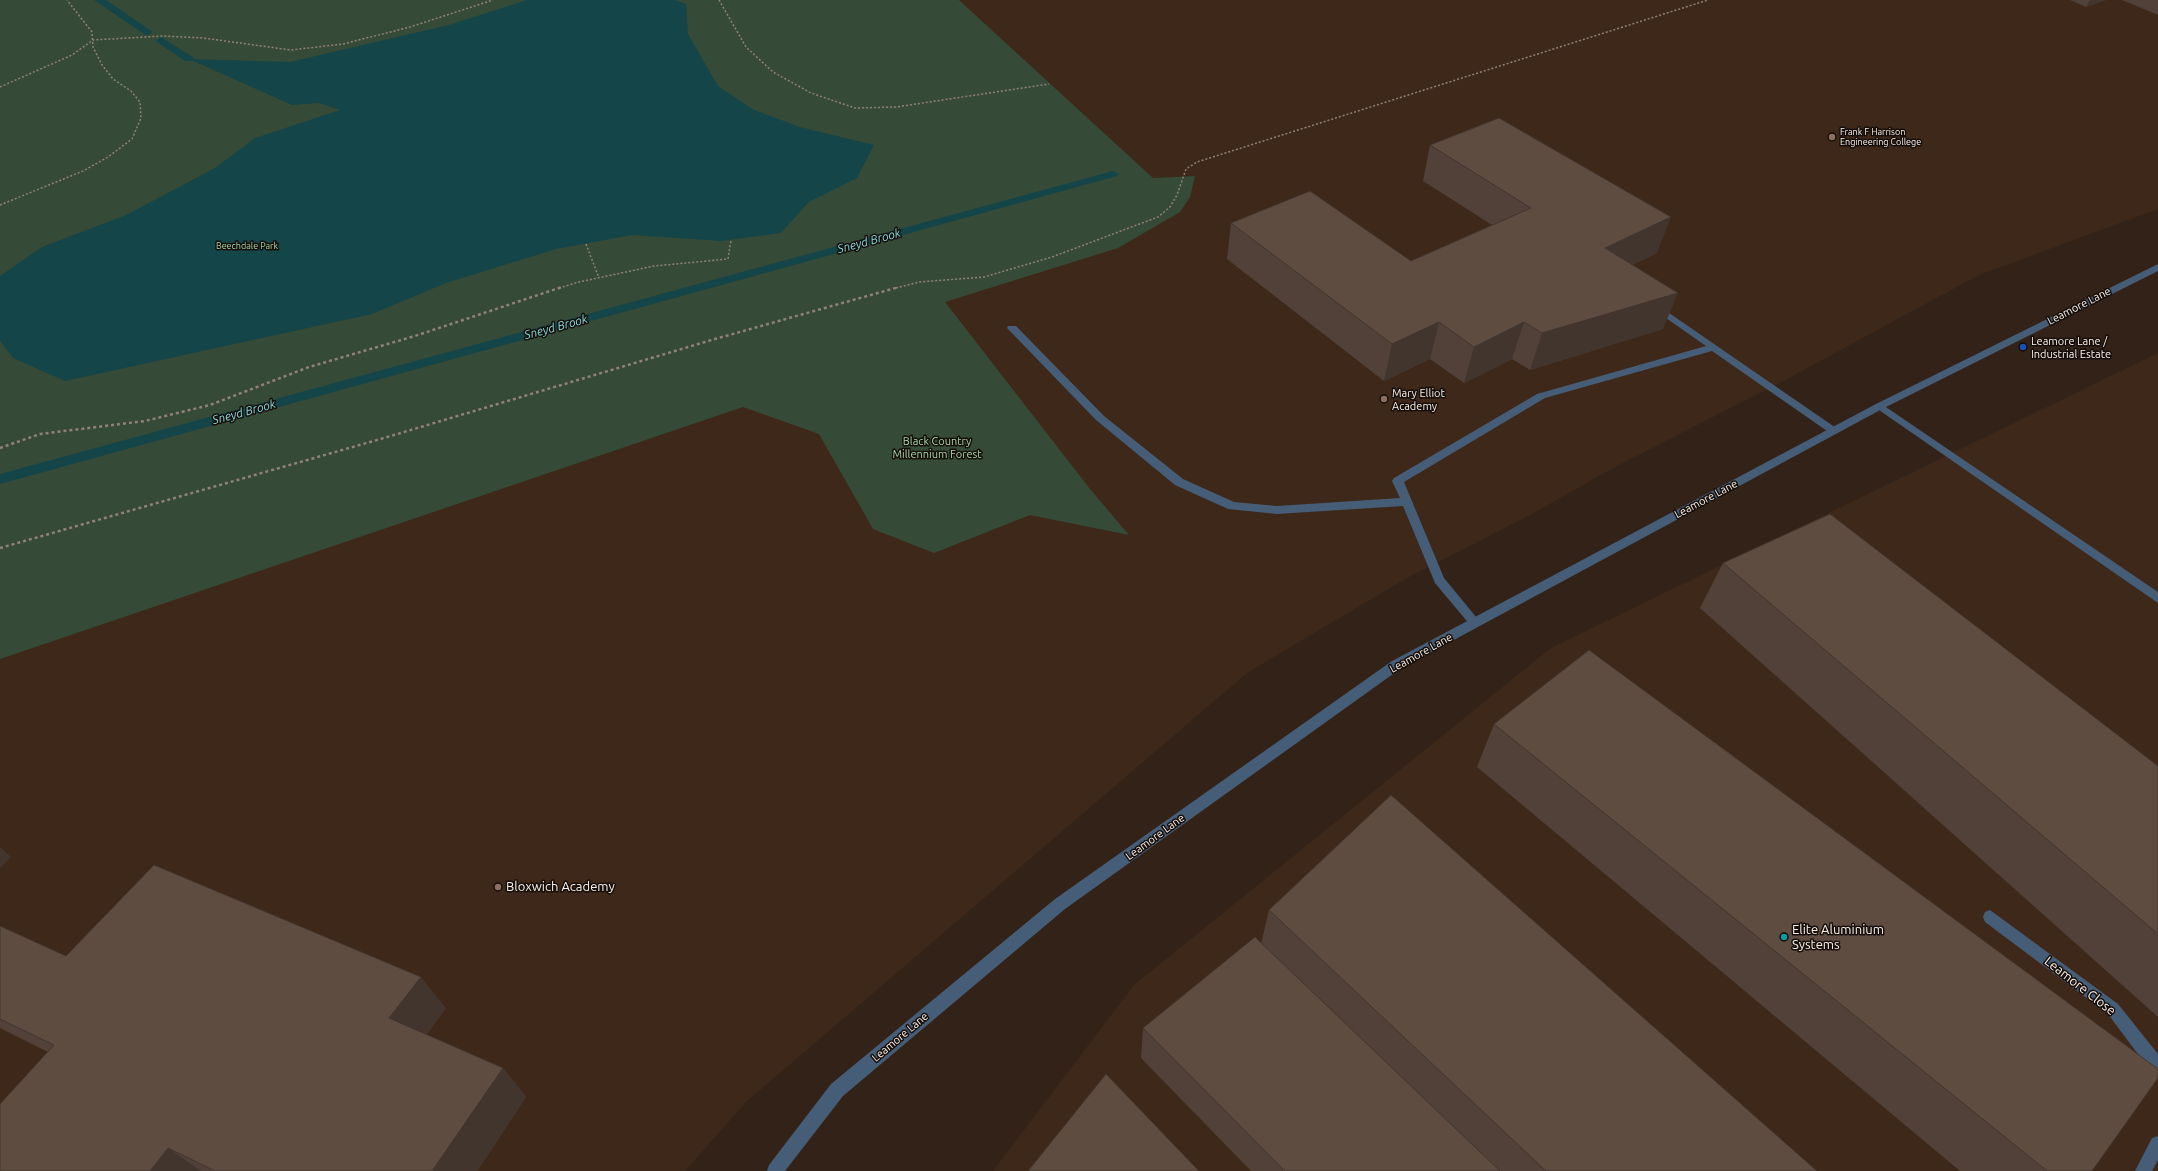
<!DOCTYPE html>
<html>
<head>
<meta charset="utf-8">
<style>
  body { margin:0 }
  canvas { display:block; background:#322218 }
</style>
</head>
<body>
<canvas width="2158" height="1171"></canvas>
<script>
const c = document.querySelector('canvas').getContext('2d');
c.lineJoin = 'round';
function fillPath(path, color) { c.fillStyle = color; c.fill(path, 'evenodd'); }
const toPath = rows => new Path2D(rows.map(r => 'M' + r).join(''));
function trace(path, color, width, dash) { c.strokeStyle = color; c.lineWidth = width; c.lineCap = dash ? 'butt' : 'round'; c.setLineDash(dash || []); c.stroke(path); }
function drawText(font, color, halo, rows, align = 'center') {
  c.font = font + ' Ubuntu,sans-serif'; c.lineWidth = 3; c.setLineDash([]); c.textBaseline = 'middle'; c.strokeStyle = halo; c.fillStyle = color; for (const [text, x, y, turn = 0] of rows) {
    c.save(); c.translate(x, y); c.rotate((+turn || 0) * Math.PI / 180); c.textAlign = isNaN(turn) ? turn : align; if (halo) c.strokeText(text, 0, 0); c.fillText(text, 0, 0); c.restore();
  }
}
const built = toPath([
  [959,0,2158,0,2158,209,1979,275,1787,379,1615,467,1532,514,1405,579,1247,673,746,1102,685,1171,0,1171,0,575,1195,176,1153,178],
  [2158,353,2158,1171,993,1171,1134,985,1551,648]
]);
const green = toPath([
  [0,0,959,0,1153,178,1195,176,1190,197,1180,212,1118,248,945,302,1090,489,1129,535,1030,515,934,553,873,529,819,434,743,407,0,659]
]);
const water = toPath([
  [527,0,675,0,686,4,688,34,718,86,754,110,800,127,874,145,857,178,809,202,781,233,721,241,632,235,556,249,446,283,372,314,65,381,13,358,0,341,0,276,42,247,126,215,215,168,255,138,340,110,319,103,292,105,189,59,290,62,449,25]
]);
const stream = toPath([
  [94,0,106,0,153,32,148,35,144,34,94,0],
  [161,37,193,57,194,59,193,61,185,61,157,42,156,40,161,37],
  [1113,171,1119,174,1117,176,0,484,0,474,1113,171]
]);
const pathFar1 = toPath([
  [719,0,746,47,773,72,811,93,855,108,896,107,1049,84],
  [0,87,72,55,93,40,163,36,203,38,291,50,343,44,410,27,493,0],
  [0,205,83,171,108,157,132,139,141,118,140,102,131,91,113,79,102,65,93,47,92,32,67,0],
  [586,244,599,278],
  [559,288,579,282,654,266,728,259,731,240],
  [896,288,919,282,984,277,1052,257,1158,217,1170,207,1177,195,1186,169,1197,162,1708,0]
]);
const path = toPath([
  [0,448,40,434,145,421,210,405,309,367,415,336,562,287],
  [0,548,384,438,715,339,899,287]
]);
const service = toPath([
  [1656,304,1839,430,1838,433,1830,433,1712,351,1545,398,1404,482,1444,578,1481,623,1479,626,1475,628,1471,626,1435,583,1403,506,1277,514,1228,509,1175,485,1096,420,1007,328,1008,326,1016,326,1104,416,1183,479,1234,502,1277,506,1400,498,1392,481,1394,478,1537,394,1706,346,1653,309,1653,305,1656,304],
  [1880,403,2158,592,2158,603,1876,408,1875,406,1876,404,1880,403],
  [1990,910,2118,1004,2158,1054,2158,1075,2152,1073,2108,1014,1985,922,1983,917,1985,912,1990,910],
  [2158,1136,2158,1160,2152,1171,2135,1171,2152,1138,2158,1136]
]);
const tertiary = toPath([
  [2158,264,2158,271,1884,408,1400,669,1065,909,843,1096,785,1171,767,1171,769,1165,831,1084,1055,899,1392,661,1876,404,2158,264]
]);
const wall = toPath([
  [2070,0,2106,0,2086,7],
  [2122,0,2158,0,2158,15],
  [1430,145,1657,253,1632,265,1663,329,1530,370,1512,359,1464,383,1430,359,1384,381,1227,259,1231,223,1411,261,1492,225,1423,181],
  [1723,563,2158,766,2158,1017,1700,608],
  [1494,724,2092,1171,1960,1171,1477,767],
  [1269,910,1817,1171,1251,1171,1141,1058,1143,1028,1261,944],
  [0,926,66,956,446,1008,426,1035,503,1068,526,1097,477,1171,0,1171,48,1052,0,1028]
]);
const shadedWall = toPath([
  [2090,0,2106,0,2086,7],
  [1671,217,1657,253,1593,284,1605,248],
  [1678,293,1663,329,1530,370,1542,333],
  [1439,322,1430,359,1384,381,1392,344],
  [1524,322,1512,359,1464,383,1474,347],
  [0,847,11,857,0,868],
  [421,977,446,1008,416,1048,389,1018],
  [503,1068,526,1097,477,1171,432,1171],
  [168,1148,201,1171,150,1171]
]);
const building = toPath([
  [1499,118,1671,217,1605,248,1678,293,1542,333,1524,322,1474,347,1439,322,1392,344,1231,223,1310,191,1411,261,1531,208,1430,145,1499,118],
  [1830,514,2158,766,2158,934,1723,563,1830,514],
  [1589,650,2158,1069,2158,1078,2092,1171,2047,1171,1494,724,1589,650],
  [1391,795,1817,1171,1546,1171,1269,910,1391,795],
  [154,865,421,977,389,1018,503,1068,432,1171,215,1171,168,1148,150,1171,0,1171,0,1104,54,1045,0,1019,0,926,66,956,154,865],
  [1255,937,1500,1171,1285,1171,1143,1028,1255,937],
  [1106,1074,1199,1171,1028,1171,1106,1074]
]);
const markers = [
  [1832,137,4,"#8d6e63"],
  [2023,347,4,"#1a4fb4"],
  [1384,399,4,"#8d6e63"],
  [498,887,4,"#8d6e63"],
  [1784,937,4,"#0f9aa8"]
];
const farPoinames = [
  ["Frank F Harrison",1840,132],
  ["Engineering College",1840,142]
];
const farParknames = [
  ["Beechdale Park",247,246]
];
const streetNames = [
  ["Leamore Lane",2079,306,-27],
  ["Leamore Lane",1706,499,-28],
  ["Leamore Lane",1421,653,-29],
  ["Leamore Lane",1155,837,-36],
  ["Leamore Lane",900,1037,-40]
];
const poiNames = [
  ["Leamore Lane /",2031,341],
  ["Industrial Estate",2031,354],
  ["Mary Elliot",1392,393],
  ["Academy",1392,406]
];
const parkNames = [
  ["Black Country",937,441],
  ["Millennium Forest",937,454]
];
const waterNames = [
  ["Sneyd Brook",869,241,-15],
  ["Sneyd Brook",556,327,-15],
  ["Sneyd Brook",244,412,-15]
];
const nearPoinames = [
  ["Bloxwich Academy",506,887],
  ["Elite Aluminium",1792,930],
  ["Systems",1792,945]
];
const nearStreetnames = [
  ["Leamore Close",2080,986,38]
];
fillPath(built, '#3e281a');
fillPath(green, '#364b37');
fillPath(water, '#144548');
fillPath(stream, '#144548');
trace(pathFar1, '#908279', 1.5, [2, 2]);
trace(path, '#908279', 2.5, [3, 3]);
fillPath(service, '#455d76');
fillPath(tertiary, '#455d76');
fillPath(wall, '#514138');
fillPath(shadedWall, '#42352e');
fillPath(building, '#5e4c41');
trace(building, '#42352e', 1);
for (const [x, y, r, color] of markers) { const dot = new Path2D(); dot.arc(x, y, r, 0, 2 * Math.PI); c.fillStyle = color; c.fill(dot); trace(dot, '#140d09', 1.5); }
drawText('9px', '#fdf2eb', '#140d09', farPoinames, 'left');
drawText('9px', '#aadaac', '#140d09', farParknames);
drawText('11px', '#fdf2eb', '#140d09', streetNames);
drawText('11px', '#fdf2eb', '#140d09', poiNames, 'left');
drawText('11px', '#aadaac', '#140d09', parkNames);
drawText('italic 12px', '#8adee2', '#140d09', waterNames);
drawText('13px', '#fdf2eb', '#140d09', nearPoinames, 'left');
drawText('13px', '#fdf2eb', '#140d09', nearStreetnames);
</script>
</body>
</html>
